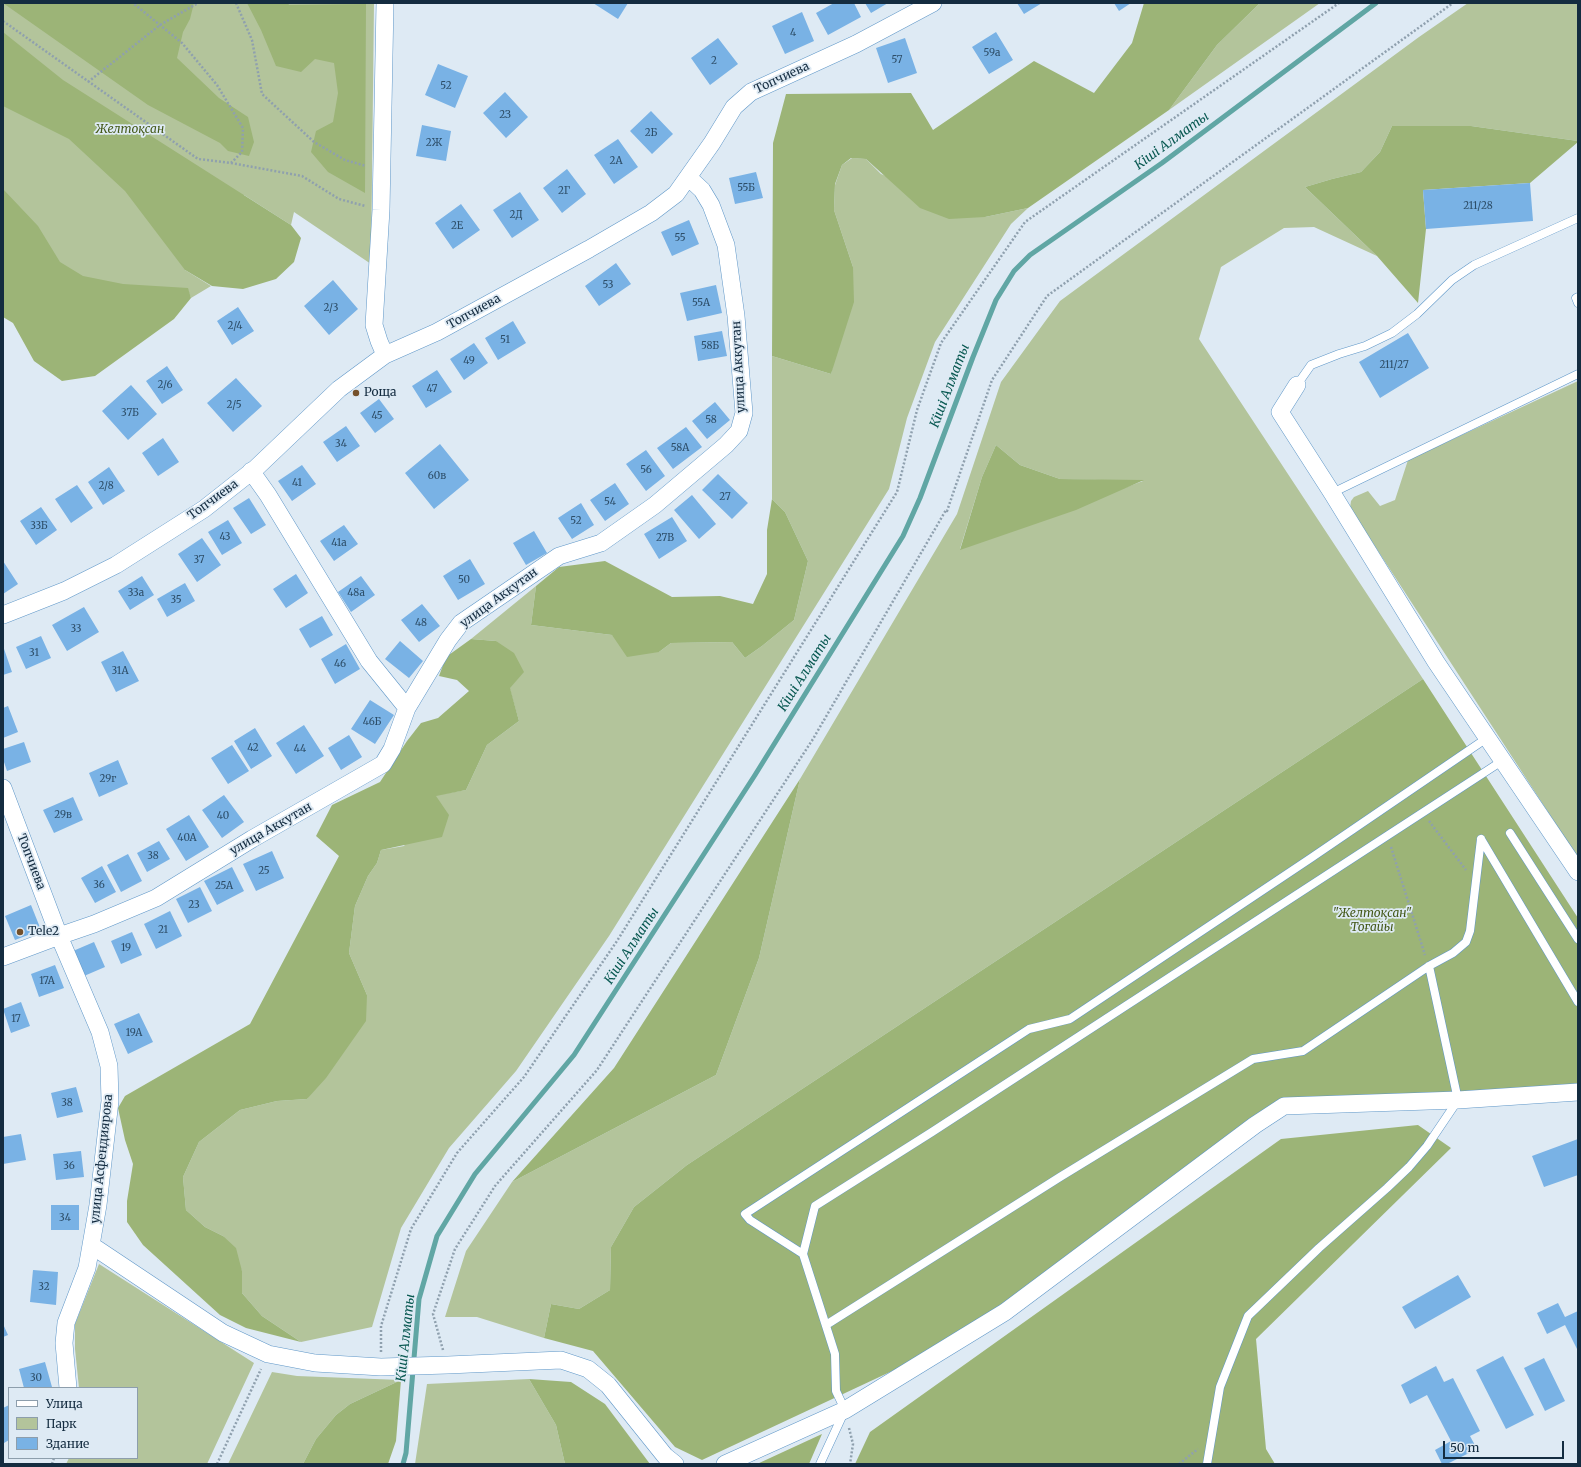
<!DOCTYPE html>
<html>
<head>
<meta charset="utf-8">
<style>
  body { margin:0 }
  #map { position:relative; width:1581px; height:1467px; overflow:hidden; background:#deeaf4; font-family:Merriweather,serif }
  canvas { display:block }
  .frame { position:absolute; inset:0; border:4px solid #142c40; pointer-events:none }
  .legend { position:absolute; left:8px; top:1387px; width:130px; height:72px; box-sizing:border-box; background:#deeaf4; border:1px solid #8d9eac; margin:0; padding:5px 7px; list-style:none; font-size:12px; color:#142c40 }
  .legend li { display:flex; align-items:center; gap:8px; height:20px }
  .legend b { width:20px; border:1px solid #8d9eac }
  .scale { position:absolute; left:1443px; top:1441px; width:121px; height:18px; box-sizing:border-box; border:2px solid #142c40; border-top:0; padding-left:5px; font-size:12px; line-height:14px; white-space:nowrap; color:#142c40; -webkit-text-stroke:3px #deeaf4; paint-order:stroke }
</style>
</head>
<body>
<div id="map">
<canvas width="1581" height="1467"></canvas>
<div class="frame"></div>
<ul class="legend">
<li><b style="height:5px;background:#fff"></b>Улица</li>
<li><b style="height:11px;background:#b3c49b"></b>Парк</li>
<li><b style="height:11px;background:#79b2e5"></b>Здание</li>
</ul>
<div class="scale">50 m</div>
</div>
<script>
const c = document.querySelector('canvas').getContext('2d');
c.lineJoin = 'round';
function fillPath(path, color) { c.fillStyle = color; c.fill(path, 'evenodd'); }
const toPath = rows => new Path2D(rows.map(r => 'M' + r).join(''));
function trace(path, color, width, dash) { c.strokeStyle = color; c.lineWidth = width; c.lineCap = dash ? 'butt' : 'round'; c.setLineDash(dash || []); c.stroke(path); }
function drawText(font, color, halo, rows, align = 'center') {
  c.font = font + ' Merriweather,serif'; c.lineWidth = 3.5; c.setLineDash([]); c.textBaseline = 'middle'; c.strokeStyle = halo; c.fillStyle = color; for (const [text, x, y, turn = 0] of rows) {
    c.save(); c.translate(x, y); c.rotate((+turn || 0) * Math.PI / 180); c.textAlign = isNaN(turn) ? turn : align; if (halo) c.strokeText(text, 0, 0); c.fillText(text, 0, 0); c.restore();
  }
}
const green = toPath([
  [3,3,374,3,371,264,294,212,291,225,244,195,185,270,211,286,191,298,187,288,3,295],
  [1260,3,1320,3,1169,110,1217,45],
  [1468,3,1578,3,1578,141,1471,126,1392,126,1380,152,1361,172,1332,179,1305,187,1377,256,1314,227,1284,228,1221,267,1199,339,1423,679,687,1165,634,1207,611,1247,610,1290,579,1309,551,1304,544,1338,477,1317,445,1317,466,1251,512,1182,716,1075,759,958,800,779,957,514,1001,382,1060,301,1419,37],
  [996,445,1020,465,1060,479,1143,481,960,549,982,477],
  [852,158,866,159,881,174,985,217,1028,208,1011,224,935,342,907,418,889,489,609,936,516,1071,449,1148,401,1228,372,1327,301,1342,262,1316,242,1293,242,1271,223,1236,205,1227,186,1210,183,1177,199,1142,240,1110,277,1101,307,1099,367,995,349,953,355,906,368,876,377,863,381,850,404,846,436,795,466,790,487,745,519,721,496,641,471,639,536,586,531,625,612,635,659,652,671,643,732,642,745,658,762,646,794,620,808,561,785,512,772,499,772,356,831,374,853,267,834,210,835,185,842,165],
  [1578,381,1578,858,1350,508,1351,501,1354,497,1368,491,1380,506,1395,500,1408,460],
  [99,1264,254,1363,207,1464,66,1464,69,1458,137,1458,137,1388,79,1388,75,1349,75,1324],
  [272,1372,297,1376,401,1380,350,1404,336,1415,316,1439,303,1464,228,1464],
  [529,1379,556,1425,565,1464,415,1464,427,1384]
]);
const forest = toPath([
  [3,3,194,3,190,19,183,32,177,58,219,98,248,117,254,142,249,156,228,151,220,143,148,105],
  [247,3,288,3,289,5,366,4,365,193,328,172,311,152,316,131,333,122,338,93,334,63,315,59,301,72,276,66,261,30],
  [1144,3,1260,3,1217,45,1169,110,1028,208,985,217,949,219,920,208,866,159,851,158,842,165,835,184,834,210,853,267,854,302,831,374,772,356,773,143,786,94,911,93,933,130,1034,61,1094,93,1132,43],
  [3,32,63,80,291,225,301,238,294,262,276,279,243,289,212,286,185,270,125,191,69,139,3,106],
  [1392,126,1471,126,1578,141,1578,142,1530,183,1423,190,1426,229,1418,303,1377,256,1305,187,1332,179,1361,172,1380,152],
  [3,189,38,226,60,262,83,276,123,284,188,288,191,298,174,319,95,376,62,381,34,361,13,323,3,317],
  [996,445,1020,465,1060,479,1144,480,1076,510,960,550,982,477],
  [772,499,785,512,808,561,794,620,762,646,745,658,732,642,671,643,659,652,627,657,612,635,531,625,536,586,559,567,605,561,672,597,720,596,753,604,767,574,767,530],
  [471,639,496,641,514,653,524,672,510,688,519,721,487,745,466,790,436,796,449,815,442,837,381,850,377,863,368,876,355,906,349,953,367,995,366,1021,326,1078,307,1099,277,1101,240,1110,199,1142,183,1177,186,1210,205,1227,223,1236,236,1248,242,1271,242,1293,262,1316,301,1342,246,1328,220,1315,143,1245,127,1222,127,1201,133,1164,125,1140,118,1108,125,1096,250,1024,339,856,316,836,332,805,380,782,407,741,421,723,438,718,469,691,457,680,439,676,446,657],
  [1423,679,1578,918,1578,1086,1283,1100,1140,1207,937,1350,702,1460,675,1447,593,1351,544,1338,551,1304,579,1309,610,1290,611,1247,634,1207,687,1165],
  [800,779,759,958,716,1075,512,1182,614,1068],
  [1418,1125,1451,1148,1256,1339,1266,1449,1275,1464,855,1464,870,1432,1281,1139],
  [529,1379,571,1382,605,1404,650,1464,565,1464,556,1425],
  [401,1380,396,1441,388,1464,303,1464,316,1439,336,1415,350,1404],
  [822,1434,809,1464,756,1464,757,1464]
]);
const stream = toPath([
  [403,1464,406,1453,419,1299,437,1236,475,1174,574,1055,755,775,903,536,920,498,973,357,996,300,1014,271,1030,255,1162,163,1376,3]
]);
const building = toPath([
  [593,3,628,3,618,19],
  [834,3,854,3,861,17,828,35,816,13],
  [865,3,888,3,871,13],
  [1017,3,1042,3,1024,14],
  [1114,3,1131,3,1119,11],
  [802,12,814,41,785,54,772,26],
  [996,32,1013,60,989,74,972,47],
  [718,38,738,64,710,85,691,58],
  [905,38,917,73,888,83,876,48],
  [438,64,468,76,455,108,425,95],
  [505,92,528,117,506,138,483,113],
  [651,111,673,134,652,154,630,131],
  [422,125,451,131,446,161,416,156],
  [618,139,638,167,614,184,594,155],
  [567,169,586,194,562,213,543,188],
  [756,172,763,198,735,204,729,178],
  [1530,183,1533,221,1426,229,1423,190],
  [520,192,539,220,512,238,493,210],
  [461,204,480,230,453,249,435,223],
  [689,220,699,244,672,256,661,232],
  [616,263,631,284,599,306,585,286],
  [333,280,358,309,329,335,304,306],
  [716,285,722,313,687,321,680,293],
  [238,307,254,331,232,345,217,321],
  [513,321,526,343,498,360,485,338],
  [722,331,727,356,698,361,694,336],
  [1408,333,1429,368,1380,398,1359,362],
  [474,343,488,363,464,380,450,359],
  [167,366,183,390,162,404,146,381],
  [437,370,452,392,426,408,412,386],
  [236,378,262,406,233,432,207,403],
  [131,385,157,414,128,440,102,411],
  [379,399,394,419,375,433,360,413],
  [715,402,730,420,707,439,692,421],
  [346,426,360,446,337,462,323,442],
  [686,427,702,447,673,469,657,448],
  [163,438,179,462,158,476,142,453],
  [440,444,469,480,434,509,405,473],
  [646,450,665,476,646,491,626,464],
  [302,465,316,484,292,501,278,481],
  [109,467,125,491,103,505,88,482],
  [718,474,748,503,732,519,702,490],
  [615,483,629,504,605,521,590,500],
  [77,485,93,508,71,523,55,499],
  [692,495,716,524,699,539,674,510],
  [249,498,266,525,251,534,233,508],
  [581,503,594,525,572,539,558,518],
  [41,507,57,530,36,545,20,521],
  [672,517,687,541,659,559,644,534],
  [228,520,242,543,222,555,208,532],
  [344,525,358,544,334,561,320,541],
  [534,531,547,553,526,565,513,543],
  [202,538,221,565,197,582,178,554],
  [470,559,485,584,458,600,443,576],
  [3,561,18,584,3,594],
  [296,574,308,593,286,608,273,589],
  [142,576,154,595,130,610,118,591],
  [361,576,375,595,351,612,338,592],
  [185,583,195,601,167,617,157,599],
  [422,604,440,626,419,642,401,620],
  [84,607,99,632,67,651,52,625],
  [322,616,333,635,310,648,299,629],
  [41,636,51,658,26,669,16,647],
  [400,641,423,661,409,678,385,659],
  [346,644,360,669,335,684,321,659],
  [3,646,12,672,3,675],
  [123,651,139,681,116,692,101,662],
  [370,700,394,715,375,744,351,729],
  [8,706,18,732,3,738,3,708],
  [304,725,324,756,296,774,276,743],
  [255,728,272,756,251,769,234,741],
  [349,735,362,757,341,770,328,748],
  [24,742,31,762,7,771,3,759,3,749],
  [232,745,249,771,228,784,211,758],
  [118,760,128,784,99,797,89,773],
  [224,795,244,822,222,838,202,810],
  [73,797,83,820,54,833,43,810],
  [189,815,209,847,186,861,166,829],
  [159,841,170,859,147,872,137,853],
  [272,851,284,878,256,891,243,864],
  [128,854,142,881,121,892,107,865],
  [102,866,116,892,95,903,81,878],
  [232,867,244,891,217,905,204,881],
  [200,887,212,911,188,923,176,899],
  [31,905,41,930,15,940,5,916],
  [170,911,182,936,156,949,144,924],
  [132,932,142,955,121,964,111,941],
  [94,942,105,967,84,976,73,951],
  [55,965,64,988,39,997,31,974],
  [21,1002,30,1026,11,1033,3,1009],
  [139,1013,153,1042,128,1054,114,1024],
  [76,1087,83,1112,57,1118,51,1093],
  [21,1134,26,1160,3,1164,3,1137],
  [1578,1139,1578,1175,1544,1187,1532,1156],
  [81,1151,84,1177,56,1180,53,1154],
  [51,1205,79,1205,79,1230,51,1230],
  [33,1270,58,1272,56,1305,30,1302],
  [1458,1275,1471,1297,1415,1329,1402,1307],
  [1558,1303,1565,1317,1578,1311,1578,1351,1565,1325,1547,1334,1537,1313],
  [3,1324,8,1335,3,1337],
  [1503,1356,1534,1415,1506,1429,1476,1370],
  [1544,1358,1565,1401,1545,1411,1524,1368],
  [45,1362,52,1387,24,1388,19,1369],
  [1436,1366,1444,1382,1453,1378,1480,1431,1470,1436,1477,1449,1447,1464,1442,1464,1435,1450,1451,1441,1427,1395,1410,1404,1401,1385],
  [9,1405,9,1440,4,1443,3,1440,3,1408]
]);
const path = toPath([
  [236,3,252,40,262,94,314,142,345,160,366,166],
  [3,21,198,159,231,163,242,152,243,128,217,85,182,43,133,3],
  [88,82,160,25,198,3],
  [231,163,302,176,339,199,365,206],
  [1429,821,1466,870],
  [1391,847,1425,955],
  [443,1350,433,1314,455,1249,495,1186,597,1070,813,739,946,510,947,511,992,380,1047,296,1453,3],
  [381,1352,381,1326,411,1229,457,1153,524,1077,617,941,897,492,917,410,941,343,1025,222,1339,3],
  [849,1428,853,1444,850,1464],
  [52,1464,54,1458],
  [217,1464,261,1369],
  [1179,1464,1198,1449]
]);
const service = toPath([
  [1578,297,1576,298,1578,303],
  [1297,385,1311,365,1339,354,1365,346,1392,333,1417,314,1452,280,1474,265,1578,218],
  [1332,493,1578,374],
  [1510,833,1578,939],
  [1481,839,1578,1002],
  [803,1254,750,1220,745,1214,1029,1029,1070,1019,1311,858,1487,738],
  [826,1325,1060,1177,1253,1059,1303,1051,1429,966,1453,953,1466,942,1470,931,1481,839],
  [820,1464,845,1410,836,1391,835,1354,803,1254,815,1206,932,1132,1502,761],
  [1207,1464,1220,1387,1248,1316,1319,1248,1387,1188,1409,1167,1427,1146,1458,1100,1429,966]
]);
const minor = toPath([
  [385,355,379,341,374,325,381,210,385,3],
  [1297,385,1280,412,1332,493,1436,662,1578,872],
  [251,471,268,495,369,661,407,708],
  [3,615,64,591,116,565,204,509,256,468,339,389,385,355,437,332,589,249,651,213,676,194,712,143,734,107,751,92,856,44,933,3],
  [3,788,59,936,100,1032,109,1066,110,1101,98,1205,87,1268,66,1323,64,1343,68,1388],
  [3,957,59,936,94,924,156,898,252,839,383,764,392,749,407,708,448,640,461,623,559,556,601,543,655,505,726,445,739,431,744,413,736,316,726,245,711,205,702,190,688,177],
  [91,1245,223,1333,268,1354,315,1363,381,1367,448,1365,561,1360,588,1369,608,1385,665,1456,675,1464],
  [725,1464,845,1410,1005,1312,1255,1125,1284,1106,1458,1100,1578,1092]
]);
const markers = [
  [356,393,4,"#74502a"],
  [20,932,4,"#74502a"]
];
const numberNames = [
  ["4",793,33],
  ["59а",992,53],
  ["57",897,60],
  ["2",714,61],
  ["52",446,86],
  ["2З",505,115],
  ["2Б",651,133],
  ["2Ж",434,143],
  ["2А",616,161],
  ["55Б",746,188],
  ["2Г",564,191],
  ["211/28",1478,206],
  ["2Д",516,215],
  ["2Е",457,226],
  ["55",680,238],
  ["53",608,285],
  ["55А",701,303],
  ["2/3",331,308],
  ["2/4",235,326],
  ["51",505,340],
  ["58Б",710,346],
  ["49",469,361],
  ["211/27",1394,365],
  ["2/6",165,385],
  ["47",432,389],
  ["2/5",234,405],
  ["37Б",130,413],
  ["45",377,416],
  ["58",711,420],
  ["34",341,444],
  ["58А",680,448],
  ["56",646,470],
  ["60в",437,476],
  ["41",297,483],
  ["2/8",106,486],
  ["27",725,497],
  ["54",610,502],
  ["52",576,521],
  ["33Б",39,526],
  ["43",225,537],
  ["27В",665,538],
  ["41а",339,543],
  ["37",199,560],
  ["50",464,580],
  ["33а",136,593],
  ["48а",356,593],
  ["35",176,600],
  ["48",421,623],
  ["33",76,629],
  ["31",34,653],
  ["46",340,664],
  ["31А",120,671],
  ["46Б",372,722],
  ["42",253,748],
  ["44",300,749],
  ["29г",108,779],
  ["29в",63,815],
  ["40",223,816],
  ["40А",187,838],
  ["38",153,856],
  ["25",264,871],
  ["36",99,885],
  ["25А",224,886],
  ["23",194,905],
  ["21",163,930],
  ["19",126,948],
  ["17А",47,981],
  ["17",16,1019],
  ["19А",134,1033],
  ["38",67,1103],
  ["36",69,1166],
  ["34",65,1218],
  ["32",44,1287],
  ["30",36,1378]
];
const streetNames = [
  ["Топчиева",782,78,-25],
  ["Топчиева",474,312,-29],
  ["улица Аккутан",739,367,-93],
  ["Топчиева",213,500,-36],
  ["улица Аккутан",499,598,-36],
  ["улица Аккутан",271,829,-30],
  ["Топчиева",31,862,69],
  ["улица Асфендиярова",102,1159,-84]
];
const parkNames = [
  ["Желтоқсан",130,130],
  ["\"Желтоқсан\"",1372,914],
  ["Тоғайы",1372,928]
];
const poiNames = [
  ["Роща",364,393],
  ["Tele2",28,932]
];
const waterNames = [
  ["Кіші Алматы",1172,141,-36],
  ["Кіші Алматы",950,386,-69],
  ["Кіші Алматы",805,673,-58],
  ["Кіші Алматы",632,946,-57],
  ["Кіші Алматы",406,1338,-84]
];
fillPath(green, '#b3c49b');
fillPath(forest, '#9cb477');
trace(stream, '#60a6a4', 5);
fillPath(building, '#79b2e5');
trace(service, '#5f97c8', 9);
trace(minor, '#5f97c8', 18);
trace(path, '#8fa0ae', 2.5, [2, 2]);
trace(service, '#fff', 8);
trace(minor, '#fff', 17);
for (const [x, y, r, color] of markers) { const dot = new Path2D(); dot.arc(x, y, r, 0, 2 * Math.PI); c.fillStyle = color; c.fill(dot); trace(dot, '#deeaf4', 1.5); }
drawText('10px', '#2d4e69', null, numberNames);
drawText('12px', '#142c40', '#deeaf4', streetNames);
drawText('italic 12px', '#445918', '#deeaf4', parkNames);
drawText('12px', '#142c40', '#deeaf4', poiNames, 'left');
drawText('italic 13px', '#085851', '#deeaf4', waterNames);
</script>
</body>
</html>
